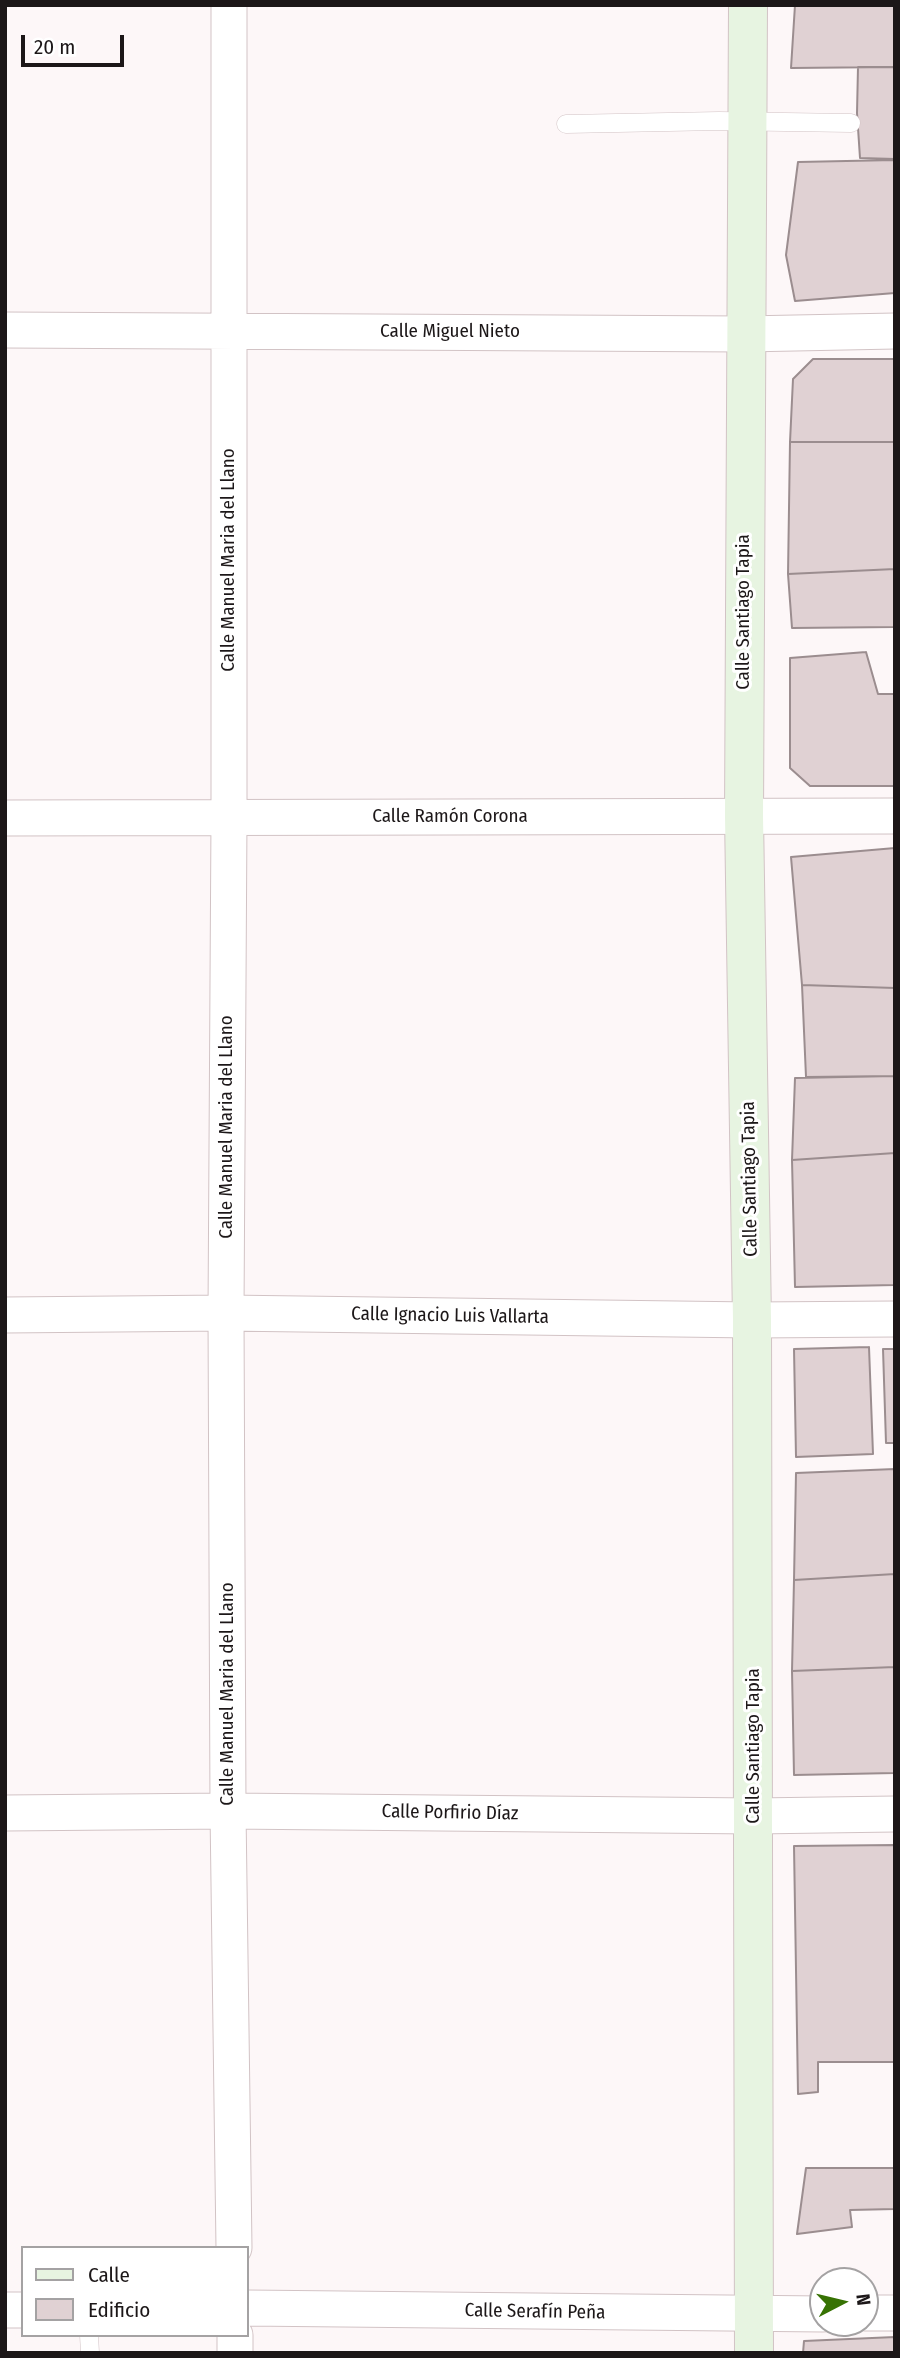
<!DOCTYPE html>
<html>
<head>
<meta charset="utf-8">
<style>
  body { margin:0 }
  #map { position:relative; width:900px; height:2358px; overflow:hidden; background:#fdf7f8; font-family:"Fira Sans Condensed",sans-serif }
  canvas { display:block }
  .frame { position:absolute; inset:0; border:7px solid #1c1718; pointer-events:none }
  .legend { position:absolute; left:21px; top:2246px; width:228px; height:91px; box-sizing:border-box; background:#fff; border:2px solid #a4a2a3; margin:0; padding:9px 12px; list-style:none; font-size:21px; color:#1c1718 }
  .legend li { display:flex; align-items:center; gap:14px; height:35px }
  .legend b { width:35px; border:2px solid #a4a2a3 }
  .north { position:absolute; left:809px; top:2267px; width:70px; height:70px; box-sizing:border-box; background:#fff; border:2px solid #a4a2a3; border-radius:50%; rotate:83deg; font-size:19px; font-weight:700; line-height:28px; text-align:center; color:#1c1718 }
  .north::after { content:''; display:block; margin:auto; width:24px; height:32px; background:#377203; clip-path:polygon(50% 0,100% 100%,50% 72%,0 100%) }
  .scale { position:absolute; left:21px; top:35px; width:103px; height:32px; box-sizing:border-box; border:4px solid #1c1718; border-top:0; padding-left:9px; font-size:21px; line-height:24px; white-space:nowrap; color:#1c1718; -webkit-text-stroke:5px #fff; paint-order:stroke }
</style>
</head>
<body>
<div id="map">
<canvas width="900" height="2358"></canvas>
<div class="frame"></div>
<ul class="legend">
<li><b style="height:9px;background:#e7f4e1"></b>Calle</li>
<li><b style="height:19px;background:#e0d1d3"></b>Edificio</li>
</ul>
<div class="north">N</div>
<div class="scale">20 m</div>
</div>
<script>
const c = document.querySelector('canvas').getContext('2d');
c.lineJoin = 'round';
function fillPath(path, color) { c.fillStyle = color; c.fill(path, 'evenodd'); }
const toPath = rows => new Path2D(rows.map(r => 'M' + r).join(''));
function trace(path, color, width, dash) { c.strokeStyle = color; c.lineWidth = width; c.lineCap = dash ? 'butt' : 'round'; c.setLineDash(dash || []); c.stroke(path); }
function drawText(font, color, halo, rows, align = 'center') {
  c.font = font + ' "Fira Sans Condensed",sans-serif'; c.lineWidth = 6; c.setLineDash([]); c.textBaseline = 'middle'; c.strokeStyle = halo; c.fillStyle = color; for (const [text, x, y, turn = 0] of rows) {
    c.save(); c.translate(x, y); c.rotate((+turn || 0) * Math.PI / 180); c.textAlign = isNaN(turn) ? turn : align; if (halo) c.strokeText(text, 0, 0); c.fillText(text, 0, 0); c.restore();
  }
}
const building = toPath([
  [795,5,895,5,895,67,791,68,795,5],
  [858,67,895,67,895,159,860,158,857,113,858,67],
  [895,160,895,293,795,301,786,255,798,162,895,160],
  [813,359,895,359,895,442,790,442,793,379,813,359],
  [790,442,895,442,895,569,788,574,790,442],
  [895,569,895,627,792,628,788,574,895,569],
  [866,652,878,694,895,694,895,786,810,786,790,768,790,658,866,652],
  [895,848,895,988,802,985,791,857,895,848],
  [802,985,895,988,895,1076,806,1077,802,985],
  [895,1076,895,1153,792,1160,795,1078,895,1076],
  [895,1153,895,1285,795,1287,792,1160,895,1153],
  [869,1347,873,1454,796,1457,794,1349,869,1347],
  [883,1349,895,1349,895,1443,886,1443,883,1349],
  [895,1469,895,1574,794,1580,796,1473,895,1469],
  [895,1574,895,1667,792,1671,794,1580,895,1574],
  [895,1667,895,1773,794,1775,792,1671,895,1667],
  [895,1845,895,2062,818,2062,818,2092,798,2094,794,1846,895,1845],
  [806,2168,895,2168,895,2209,850,2210,852,2227,797,2234,806,2168],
  [895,2337,895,2353,803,2353,804,2341,895,2337]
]);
const lane = toPath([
  [566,124,719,121,851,123],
  [89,2335,90,2353]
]);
const street = toPath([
  [229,5,229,818,226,1313,228,1811,234,2248],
  [5,330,745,334,895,331],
  [5,818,895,816],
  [5,1315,226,1313,752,1320,895,1319],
  [5,1813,228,1811,755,1816,895,1814],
  [247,2308,823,2314],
  [5,2310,23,2310],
  [865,2313,895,2313],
  [235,2335,235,2353]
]);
const secondary = toPath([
  [748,5,744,816,752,1320,754,2353]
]);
const streetNames = [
  ["Calle Miguel Nieto",450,332],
  ["Calle Manuel Maria del Llano",229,560,-90],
  ["Calle Santiago Tapia",744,612,-90],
  ["Calle Ramón Corona",450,817],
  ["Calle Manuel Maria del Llano",227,1127,-90],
  ["Calle Santiago Tapia",750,1179,-91],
  ["Calle Ignacio Luis Vallarta",450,1316,1],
  ["Calle Manuel Maria del Llano",228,1694,-90],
  ["Calle Santiago Tapia",754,1746,-90],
  ["Calle Porfirio Díaz",450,1813,1],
  ["Calle Serafín Peña",535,2312,1]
];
fillPath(building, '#e0d1d3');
trace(building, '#9b8d8f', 2);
trace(lane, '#d2c3c5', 19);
trace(street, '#d2c3c5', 37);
trace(secondary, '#d2c3c5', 40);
trace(lane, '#fff', 18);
trace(street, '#fff', 35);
trace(secondary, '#e7f4e1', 38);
drawText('19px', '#1c1718', '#fff', streetNames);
</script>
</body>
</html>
